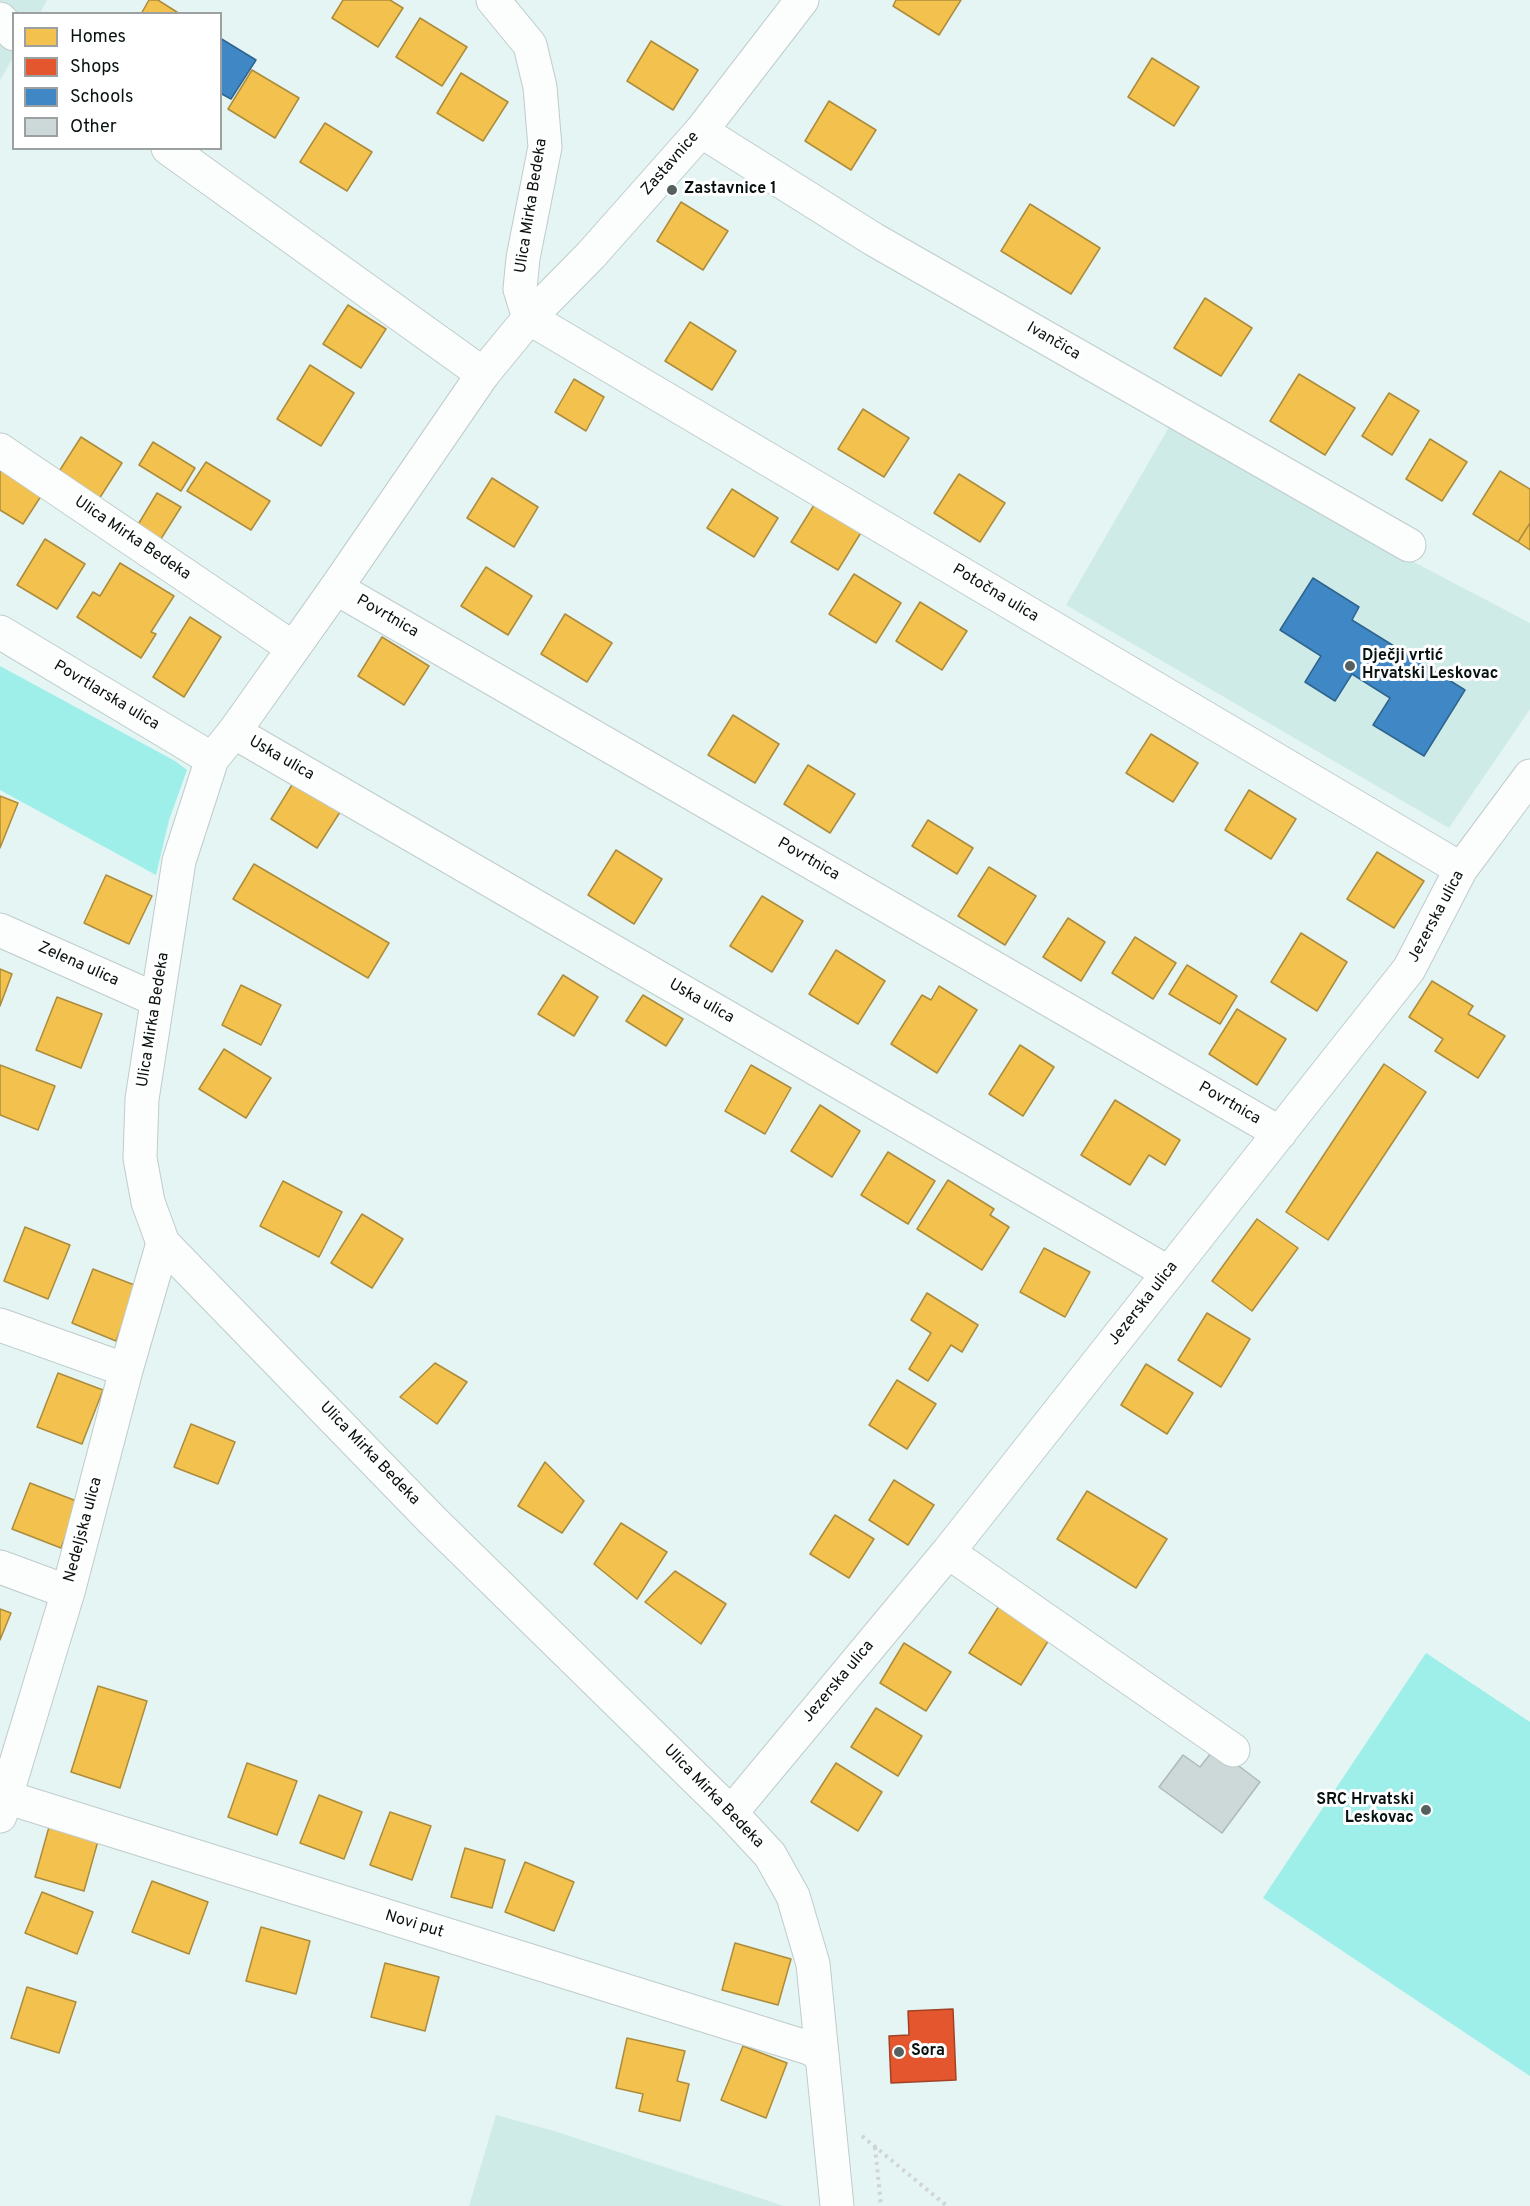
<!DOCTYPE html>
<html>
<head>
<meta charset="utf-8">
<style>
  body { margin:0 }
  #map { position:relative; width:1530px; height:2206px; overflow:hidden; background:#e4f5f3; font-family:Overpass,sans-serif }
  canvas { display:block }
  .legend { position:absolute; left:12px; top:12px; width:210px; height:138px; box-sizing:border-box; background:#fff; border:2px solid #9ca0a0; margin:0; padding:8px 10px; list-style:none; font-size:18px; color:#081211 }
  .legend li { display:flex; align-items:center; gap:12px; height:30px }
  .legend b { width:30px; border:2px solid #9ca0a0 }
</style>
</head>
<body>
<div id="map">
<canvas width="1530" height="2206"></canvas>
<ul class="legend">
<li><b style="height:16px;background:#f2c14e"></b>Homes</li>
<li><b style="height:16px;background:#e4572e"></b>Shops</li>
<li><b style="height:16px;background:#3f88c5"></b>Schools</li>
<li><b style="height:16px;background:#ccd9d8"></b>Other</li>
</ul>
</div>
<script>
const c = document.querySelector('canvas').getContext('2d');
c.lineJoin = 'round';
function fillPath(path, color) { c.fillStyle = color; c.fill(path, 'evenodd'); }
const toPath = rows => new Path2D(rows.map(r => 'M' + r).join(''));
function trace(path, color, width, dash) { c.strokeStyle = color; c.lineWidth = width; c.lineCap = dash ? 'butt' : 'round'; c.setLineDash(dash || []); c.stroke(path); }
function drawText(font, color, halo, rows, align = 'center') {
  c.font = font + ' Overpass,sans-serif'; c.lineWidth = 6; c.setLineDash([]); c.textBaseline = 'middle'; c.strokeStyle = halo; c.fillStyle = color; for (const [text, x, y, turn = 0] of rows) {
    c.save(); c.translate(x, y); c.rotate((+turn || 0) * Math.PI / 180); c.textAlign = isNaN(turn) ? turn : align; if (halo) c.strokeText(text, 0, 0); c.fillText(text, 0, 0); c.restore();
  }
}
const built = toPath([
  [0,0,47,0,40,13,14,14,13,58,0,80],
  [1172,422,1408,559,1530,623,1530,709,1449,828,1066,605],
  [496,2115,554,2131,784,2206,469,2206]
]);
const green = toPath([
  [0,666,175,761,187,770,169,820,156,875,0,790],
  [1426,1653,1530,1722,1530,2076,1263,1898]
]);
const homes = toPath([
  [149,0,158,0,180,14,141,14,149,0],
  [343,0,390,0,403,8,378,47,332,18,343,0],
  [896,0,961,0,939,35,893,6,896,0],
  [420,18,467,47,442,86,396,57,420,18],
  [651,41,698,70,673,110,627,81,651,41],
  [1152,58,1199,87,1174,126,1128,97,1152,58],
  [252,70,299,98,275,138,228,109,252,70],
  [461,73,508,102,483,141,437,113,461,73],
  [829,101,876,130,851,170,805,141,829,101],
  [325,123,372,152,347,191,300,162,325,123],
  [681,202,728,231,703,270,657,241,681,202],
  [1030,204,1100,248,1071,294,1001,251,1030,204],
  [1205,298,1252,328,1221,376,1174,348,1205,298],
  [348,305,386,329,361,368,323,344,348,305],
  [690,322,736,351,712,390,665,361,690,322],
  [310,365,354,393,321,446,277,419,310,365],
  [1299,374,1355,408,1325,455,1270,421,1299,374],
  [574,379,604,397,586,431,555,412,574,379],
  [1389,393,1419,411,1392,455,1362,436,1389,393],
  [863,409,909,438,884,477,838,449,863,409],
  [81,437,122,463,99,499,58,473,81,437],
  [1430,439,1467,462,1442,501,1406,479,1430,439],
  [153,442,195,468,181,491,139,465,153,442],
  [206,462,270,501,251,530,187,491,206,462],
  [0,467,43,493,23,524,0,510,0,467],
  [1500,471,1530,489,1530,523,1518,542,1473,514,1500,471],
  [959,474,1005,503,980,542,934,513,959,474],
  [492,478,538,507,514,547,467,518,492,478],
  [732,489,778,518,754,557,707,528,732,489],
  [157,493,181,507,159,542,136,528,157,493],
  [816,502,862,531,838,570,791,542,816,502],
  [1530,523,1530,550,1518,542,1530,523],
  [45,539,85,564,57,609,17,585,45,539],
  [120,563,174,596,151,632,156,634,141,658,77,617,93,592,100,596,120,563],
  [486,567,532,596,508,635,461,606,486,567],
  [854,574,901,603,876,643,829,614,854,574],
  [920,602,967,631,942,670,896,641,920,602],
  [565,614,612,643,587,682,541,654,565,614],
  [190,617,221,637,184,697,153,677,190,617],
  [382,637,429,666,404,705,358,676,382,637],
  [733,715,779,744,755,783,708,755,733,715],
  [1151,734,1198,763,1173,802,1126,773,1151,734],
  [808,765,855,794,830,833,784,804,808,765],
  [295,780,342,809,317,848,271,819,295,780],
  [1249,790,1296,819,1271,859,1225,830,1249,790],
  [0,796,18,803,0,848,0,796],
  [928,820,973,848,957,874,912,846,928,820],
  [616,850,662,879,634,924,588,895,616,850],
  [1377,852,1424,881,1394,928,1347,899,1377,852],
  [254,864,389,943,368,978,233,899,254,864],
  [989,867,1036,896,1005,945,958,916,989,867],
  [106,875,152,896,129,944,84,923,106,875],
  [762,896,803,921,772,972,730,946,762,896],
  [1068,918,1105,942,1081,981,1043,957,1068,918],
  [1301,933,1347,962,1317,1011,1271,982,1301,933],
  [1135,937,1176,963,1153,999,1112,973,1135,937],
  [836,950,885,981,858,1024,809,994,836,950],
  [1187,965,1237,996,1220,1024,1169,994,1187,965],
  [0,969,12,974,0,1006,0,969],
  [563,975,598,997,574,1036,538,1014,563,975],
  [1432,981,1473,1006,1468,1014,1505,1036,1478,1078,1435,1051,1443,1039,1409,1017,1432,981],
  [241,985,281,1005,261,1045,222,1025,241,985],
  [939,986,977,1010,937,1073,891,1044,922,995,931,1000,939,986],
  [643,995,683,1019,666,1046,626,1021,643,995],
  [57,997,102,1014,81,1068,36,1050,57,997],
  [1237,1009,1286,1039,1257,1085,1209,1054,1237,1009],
  [1020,1045,1054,1067,1023,1116,989,1094,1020,1045],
  [224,1049,271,1078,246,1118,199,1089,224,1049],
  [1384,1064,1426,1092,1328,1240,1286,1212,1384,1064],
  [0,1065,55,1086,38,1130,0,1115,0,1065],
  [751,1065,791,1088,765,1134,725,1111,751,1065],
  [1115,1100,1180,1140,1165,1165,1149,1155,1130,1185,1081,1155,1115,1100],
  [820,1105,860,1131,832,1177,791,1151,820,1105],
  [888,1152,935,1181,908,1224,861,1195,888,1152],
  [948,1180,994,1209,990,1215,1009,1227,982,1270,917,1229,948,1180],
  [283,1181,342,1212,319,1257,260,1226,283,1181],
  [362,1214,403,1239,372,1288,331,1263,362,1214],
  [1257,1219,1298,1248,1252,1311,1212,1281,1257,1219],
  [25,1227,70,1245,48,1299,4,1281,25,1227],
  [1044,1248,1090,1272,1065,1317,1020,1292,1044,1248],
  [93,1269,137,1286,116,1341,72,1323,93,1269],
  [927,1293,978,1325,962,1352,951,1345,928,1381,909,1369,931,1333,911,1320,927,1293],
  [1207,1313,1250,1339,1221,1387,1178,1360,1207,1313],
  [435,1363,467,1382,437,1424,400,1397,435,1363],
  [1146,1364,1193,1393,1167,1434,1121,1405,1146,1364],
  [58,1373,103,1390,82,1444,37,1427,58,1373],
  [897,1380,936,1404,907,1449,869,1425,897,1380],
  [191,1424,235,1442,218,1484,174,1467,191,1424],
  [545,1462,584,1501,562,1533,518,1506,545,1462],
  [894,1480,934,1505,908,1545,869,1520,894,1480],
  [30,1483,79,1502,61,1548,12,1529,30,1483],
  [1087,1491,1167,1539,1136,1588,1057,1539,1087,1491],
  [835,1515,874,1539,849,1578,810,1554,835,1515],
  [621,1523,667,1552,637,1599,594,1564,621,1523],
  [675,1571,726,1604,701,1644,645,1602,675,1571],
  [999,1606,1050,1638,1021,1685,969,1653,999,1606],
  [0,1609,11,1613,0,1640,0,1609],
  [904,1643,951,1672,926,1711,880,1683,904,1643],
  [98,1686,147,1701,120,1788,71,1772,98,1686],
  [876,1708,922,1736,898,1776,851,1747,876,1708],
  [247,1763,297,1781,277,1835,228,1817,247,1763],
  [836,1763,882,1792,858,1831,811,1802,836,1763],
  [319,1795,362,1812,344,1859,300,1843,319,1795],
  [390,1812,431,1826,412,1880,370,1865,390,1812],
  [49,1827,98,1841,84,1891,35,1877,49,1827],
  [465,1848,505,1860,492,1908,451,1897,465,1848],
  [525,1862,574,1882,554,1931,505,1912,525,1862],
  [152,1881,208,1902,189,1954,132,1932,152,1881],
  [42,1892,93,1912,77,1954,25,1933,42,1892],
  [261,1927,310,1941,296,1994,246,1981,261,1927],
  [735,1943,791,1959,778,2005,722,1990,735,1943],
  [385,1963,439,1977,425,2031,371,2017,385,1963],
  [27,1987,76,2002,59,2053,11,2038,27,1987],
  [627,2038,685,2051,677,2081,689,2084,680,2121,639,2111,643,2094,616,2088,627,2038],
  [743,2046,787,2063,766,2118,721,2100,743,2046]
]);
const shops = toPath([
  [953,2009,956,2080,891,2083,889,2036,909,2035,908,2011,953,2009]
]);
const schools = toPath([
  [220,38,256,60,231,99,220,93,220,38],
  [1313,578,1359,607,1352,620,1465,690,1424,756,1373,725,1390,698,1352,674,1335,701,1305,682,1321,656,1280,630,1313,578]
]);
const building = toPath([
  [1215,1748,1260,1782,1222,1833,1159,1787,1183,1755,1200,1767,1215,1748]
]);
const path = toPath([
  [862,2136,947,2206],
  [875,2147,881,2206]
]);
const minor = toPath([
  [493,0,530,45,540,87,545,147,523,258,520,289,529,318,1461,869],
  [0,19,14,34],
  [701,131,873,239,1409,545],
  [168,148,483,374],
  [0,450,293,648],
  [336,588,1280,1133],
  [0,632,212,759],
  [234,732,1169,1273],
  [0,930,157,1000],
  [0,1325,126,1370],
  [948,1552,1233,1750],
  [0,1567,68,1592],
  [6,1797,809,2048,822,2055],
  [731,1813,948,1552,1409,969,1461,869,1530,776],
  [0,1816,68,1592,126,1370,163,1243]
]);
const major = toPath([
  [802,0,701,131,591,255,529,318,483,374,336,588,234,732,212,759,179,861,142,1099,140,1158,148,1202,163,1243,432,1520,731,1813,770,1855,793,1896,813,1964,837,2206]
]);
const markers = [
  [672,190,6,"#556160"],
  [1350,666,6,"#556160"],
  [1426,1810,6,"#556160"],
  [899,2052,6,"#556160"]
];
const streetNames = [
  ["Zastavnice",671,164,-49],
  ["Ulica Mirka Bedeka",532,206,-81],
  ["Ivančica",1053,342,30],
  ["Ulica Mirka Bedeka",132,539,34],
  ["Potočna ulica",995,594,31],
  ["Povrtnica",387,617,30],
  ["Povrtlarska ulica",106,696,31],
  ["Uska ulica",281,759,30],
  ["Povrtnica",808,860,30],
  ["Jezerska ulica",1437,917,-62],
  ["Zelena ulica",78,965,24],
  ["Uska ulica",701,1002,30],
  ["Ulica Mirka Bedeka",154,1020,-81],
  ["Povrtnica",1229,1104,30],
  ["Jezerska ulica",1144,1304,-52],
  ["Ulica Mirka Bedeka",369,1454,46],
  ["Nedeljska ulica",84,1530,-75],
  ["Jezerska ulica",839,1682,-50],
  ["Ulica Mirka Bedeka",713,1797,46],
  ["Novi put",414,1925,17]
];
const poiNames = [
  ["Zastavnice 1",684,190],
  ["Dječji vrtić",1362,657],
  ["Hrvatski Leskovac",1362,675],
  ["SRC Hrvatski",1414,1801,"right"],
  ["Leskovac",1414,1819,"right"],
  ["Sora",911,2052]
];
fillPath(built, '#cfebe8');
fillPath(green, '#9eeeea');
fillPath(homes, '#f2c14e');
trace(homes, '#ac8c3c', 1.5);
fillPath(shops, '#e4572e');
trace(shops, '#a24225', 1.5);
fillPath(schools, '#3f88c5');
trace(schools, '#2e658f', 1.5);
fillPath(building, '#ccd9d8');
trace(building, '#adbab9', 1.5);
trace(minor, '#bfcccb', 35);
trace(major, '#bfcccb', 35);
trace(path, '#d0d4d4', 4, [3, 4.5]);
trace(minor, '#fbfefd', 33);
trace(major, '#fbfefd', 33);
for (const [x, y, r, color] of markers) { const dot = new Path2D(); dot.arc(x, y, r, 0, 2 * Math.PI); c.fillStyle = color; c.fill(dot); trace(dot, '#fff', 2); }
drawText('16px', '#081211', '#fff', streetNames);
drawText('bold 16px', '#081211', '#fff', poiNames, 'left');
</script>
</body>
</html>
